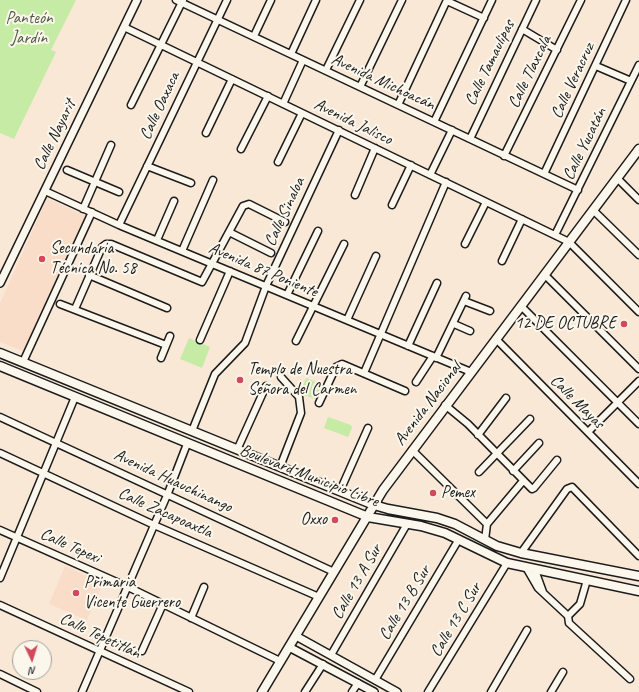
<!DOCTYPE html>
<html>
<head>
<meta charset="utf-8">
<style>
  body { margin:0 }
  #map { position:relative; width:639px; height:692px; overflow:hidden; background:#fae8d7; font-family:Caveat,sans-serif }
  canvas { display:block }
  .north { position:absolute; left:12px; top:640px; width:40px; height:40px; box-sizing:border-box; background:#fbf7ec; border:1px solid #a29f99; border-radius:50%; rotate:176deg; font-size:11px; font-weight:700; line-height:16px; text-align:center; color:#1c1c1c }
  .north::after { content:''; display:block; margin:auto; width:14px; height:18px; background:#d1495b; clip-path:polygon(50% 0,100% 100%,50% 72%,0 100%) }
</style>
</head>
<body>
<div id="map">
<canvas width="639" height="692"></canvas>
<div class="north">N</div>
</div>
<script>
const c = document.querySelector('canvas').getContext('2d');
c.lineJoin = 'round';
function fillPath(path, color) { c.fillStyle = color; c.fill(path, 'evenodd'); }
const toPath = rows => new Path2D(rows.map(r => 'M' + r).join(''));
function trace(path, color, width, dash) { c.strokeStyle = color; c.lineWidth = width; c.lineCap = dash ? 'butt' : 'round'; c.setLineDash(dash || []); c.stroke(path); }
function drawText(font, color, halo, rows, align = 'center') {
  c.font = font + ' Caveat,sans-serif'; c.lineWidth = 4; c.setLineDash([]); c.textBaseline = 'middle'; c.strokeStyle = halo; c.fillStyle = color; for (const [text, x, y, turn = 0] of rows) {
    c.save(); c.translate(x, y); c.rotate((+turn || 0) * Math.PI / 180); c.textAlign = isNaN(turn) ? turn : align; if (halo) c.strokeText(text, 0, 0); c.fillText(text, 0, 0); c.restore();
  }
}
const built = toPath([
  [47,198,86,216,23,351,0,342,0,303],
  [65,566,104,583,87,620,49,604]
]);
const green = toPath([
  [0,0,76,0,51,50,56,52,14,139,0,133],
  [189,338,210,347,202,368,180,359],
  [306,378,322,384,316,399,300,394],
  [328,417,351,425,352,428,348,437,324,428]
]);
const minor = toPath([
  [176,0,578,190],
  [447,1,484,18],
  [124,27,569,242,639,312],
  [522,29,557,50],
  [254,36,271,0],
  [291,54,316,0],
  [596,66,631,81],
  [326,70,360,0],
  [360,87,402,0],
  [283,104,303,60],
  [131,105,183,0],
  [398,105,447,0],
  [434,122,492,0],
  [206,133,232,79],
  [470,139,536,0],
  [241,149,268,96],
  [504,156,581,0],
  [278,162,302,113],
  [147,166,191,183],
  [67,170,119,192],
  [544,174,626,0],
  [430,175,452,130],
  [617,178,639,200],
  [45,191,119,225,471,372],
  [355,195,375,148],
  [392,205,411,165],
  [83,209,111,145],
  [593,210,639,255],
  [119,225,227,0],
  [229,232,271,253],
  [555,235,639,65],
  [157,240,174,201],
  [465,244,486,202],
  [182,251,213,180],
  [502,261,522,219],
  [89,275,167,308],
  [545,275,639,369],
  [287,295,318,231],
  [464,301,490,311],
  [60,304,166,345],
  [521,306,639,424],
  [75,309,102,247,106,244,111,244,202,282,243,206,249,204,285,222],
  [347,320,376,256],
  [454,324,470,331],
  [496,339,639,484],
  [200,340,230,271],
  [296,341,344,244],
  [408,346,437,283],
  [161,358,170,336],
  [436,358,466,296],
  [23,362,92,212],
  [364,373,446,182],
  [416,382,433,356],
  [319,403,336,367,342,364,405,391],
  [445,405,468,424,532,489,534,488,557,460],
  [0,417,334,572],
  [192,431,215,374,245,343,266,286,339,130],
  [588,432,639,381],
  [478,435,506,398],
  [237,450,266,386],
  [412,450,487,524],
  [0,453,154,525,319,597],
  [280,467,301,413,299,397,281,377],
  [513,471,539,443],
  [479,472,530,419],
  [340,491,368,428],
  [0,530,128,587,280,661],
  [485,540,487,524,523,481],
  [521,553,567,489,572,487,639,556],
  [527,569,538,588,568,616,569,623,630,679],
  [535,570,543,592],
  [0,578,75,397],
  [0,605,189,692],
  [568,616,580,604,587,580],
  [191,618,204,587],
  [142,651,163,604],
  [331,655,407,524],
  [0,674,37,692],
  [375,680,459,539],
  [82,692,168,493,187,444],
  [305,692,323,664],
  [352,692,358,683],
  [428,692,507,563],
  [491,692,527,630],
  [551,692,563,672]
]);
const tertiary = toPath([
  [0,283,137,0],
  [296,636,397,692],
  [289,647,374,692]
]);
const secondary = toPath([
  [0,353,374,505,388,509,437,518,455,524,497,546,521,553,639,576],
  [0,366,368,517,421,526,445,533,507,563,639,591],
  [262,692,383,490,639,149]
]);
const markers = [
  [42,259,4,"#d1495b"],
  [624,324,4,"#d1495b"],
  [240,380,4,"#d1495b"],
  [433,493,4,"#d1495b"],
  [335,520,4,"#d1495b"],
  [76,593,4,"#d1495b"]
];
const parkNames = [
  ["Panteón",29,19],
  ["Jardín",29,39]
];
const streetNames = [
  ["Calle Tamaulipas",490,63,-64],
  ["Calle Tlaxcala",530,72,-64],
  ["Calle Veracruz",573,81,-65],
  ["Avenida Michoacán",383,82,25],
  ["Calle Oaxaca",160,106,-65],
  ["Avenida Jalisco",353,122,26],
  ["Calle Nayarit",55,135,-64],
  ["Calle Yucatán",585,144,-64],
  ["Calle Sinaloa",285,212,-65],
  ["Avenida 87 Poniente",263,270,23],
  ["Calle Mayas",577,402,45],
  ["Avenida Nacional",428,404,-53],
  ["Boulevard Municipio Libre",309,476,21],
  ["Avenida Huauchinango",173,481,25],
  ["Calle Zacapoaxtla",165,513,24],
  ["Calle Tepexi",70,546,24],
  ["Calle 13 A Sur",357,582,-60],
  ["Calle 13 B Sur",405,603,-59],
  ["Calle 13 C Sur",456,620,-59],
  ["Calle Tepetitlán",100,636,25]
];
const poiNames = [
  ["Secundaria",50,249],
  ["Técnica No. 58",50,269],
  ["12 DE OCTUBRE",616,324,"right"],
  ["Templo de Nuestra",248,370],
  ["Señora del Carmen",248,390],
  ["Pemex",441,493],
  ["Oxxo",327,520,"right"],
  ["Primaria",84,583],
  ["Vicente Guerrero",84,603]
];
fillPath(built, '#f9ddc8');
fillPath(green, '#c5eba5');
trace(minor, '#1c1c1c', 9);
trace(tertiary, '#1c1c1c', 10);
trace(secondary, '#1c1c1c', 11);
trace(minor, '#fbf7ec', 6);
trace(tertiary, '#fbf7ec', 7);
trace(secondary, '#fbf7ec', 8);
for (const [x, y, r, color] of markers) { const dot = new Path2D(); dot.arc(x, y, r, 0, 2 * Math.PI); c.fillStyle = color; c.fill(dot); trace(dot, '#fbf7ec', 1.5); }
drawText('17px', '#4f5a45', '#fbf7ec', parkNames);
drawText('17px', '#1c1c1c', '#fbf7ec', streetNames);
drawText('17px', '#1c1c1c', '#fbf7ec', poiNames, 'left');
</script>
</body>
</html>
